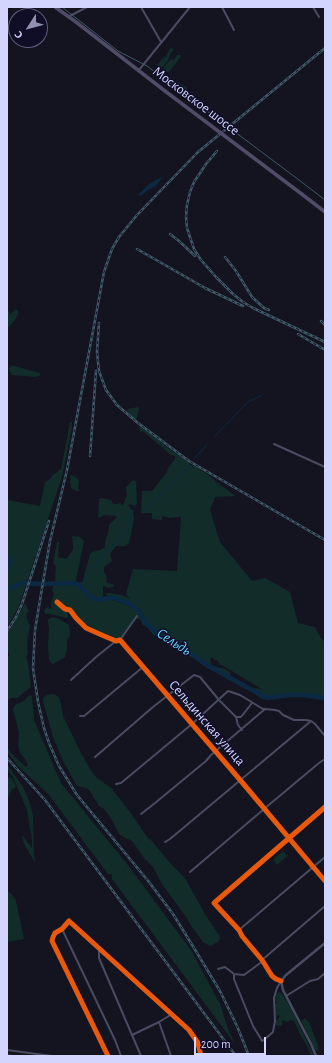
<!DOCTYPE html>
<html>
<head>
<meta charset="utf-8">
<style>
  body { margin:0 }
  #map { position:relative; width:332px; height:1063px; overflow:hidden; background:#141420; font-family:"Alegreya Sans",sans-serif }
  canvas { display:block }
  .frame { position:absolute; inset:0; border:8px solid #d3d5ff; pointer-events:none }
  .north { position:absolute; left:8px; top:8px; width:40px; height:40px; box-sizing:border-box; background:#0f0e26; border:1px solid #5d5e7d; border-radius:50%; rotate:234deg; font-size:11px; font-weight:700; line-height:16px; text-align:center; color:#d3d5ff }
  .north::after { content:''; display:block; margin:auto; width:14px; height:18px; background:#9091b1; clip-path:polygon(50% 0,100% 100%,50% 72%,0 100%) }
  .scale { position:absolute; left:194px; top:1037px; width:72px; height:18px; box-sizing:border-box; border:2px solid #d3d5ff; border-top:0; padding-left:5px; font-size:12px; line-height:14px; white-space:nowrap; color:#d3d5ff; -webkit-text-stroke:3px #0f0e26; paint-order:stroke }
</style>
</head>
<body>
<div id="map">
<canvas width="332" height="1063"></canvas>
<div class="frame"></div>
<div class="north">С</div>
<div class="scale">200 m</div>
</div>
<script>
const c = document.querySelector('canvas').getContext('2d');
c.lineJoin = 'round';
function fillPath(path, color) { c.fillStyle = color; c.fill(path, 'evenodd'); }
const toPath = rows => new Path2D(rows.map(r => 'M' + r).join(''));
function trace(path, color, width, dash) { c.strokeStyle = color; c.lineWidth = width; c.lineCap = dash ? 'butt' : 'round'; c.setLineDash(dash || []); c.stroke(path); }
function drawText(font, color, halo, rows, align = 'center') {
  c.font = font + ' "Alegreya Sans",sans-serif'; c.lineWidth = 3; c.setLineDash([]); c.textBaseline = 'middle'; c.strokeStyle = halo; c.fillStyle = color; for (const [text, x, y, turn = 0] of rows) {
    c.save(); c.translate(x, y); c.rotate((+turn || 0) * Math.PI / 180); c.textAlign = isNaN(turn) ? turn : align; if (halo) c.strokeText(text, 0, 0); c.fillText(text, 0, 0); c.restore();
  }
}
const green = toPath([
  [171,48,173,49,173,50,170,55,168,60,161,69,156,64,158,64,163,58,166,57,169,50],
  [177,55,180,55,181,56,180,58,169,72,166,72,163,70,164,67,171,59,174,60],
  [156,67,174,80,186,87,187,88,187,92,185,92,176,86,155,70,155,69],
  [7,308,10,314,9,316,16,309,18,311,18,314,14,321,7,329],
  [11,365,40,373,40,375,39,376,35,377,12,375,10,372,9,369],
  [138,407,139,409,138,412,137,418,135,420,129,415,127,410,128,409],
  [70,422,72,422,72,428,62,477,19,606,9,624,7,625,7,500,40,506,45,482,49,480,53,475,61,469],
  [140,425,168,448,189,462,189,464,193,466,194,465,211,477,215,480,215,481,235,496,215,497,210,510,220,542,252,581,265,578,290,592,298,623,315,627,321,638,325,642,325,692,324,692,325,693,325,700,310,697,276,695,265,699,262,699,252,692,254,689,256,688,263,690,222,665,220,665,219,662,211,657,210,661,212,665,220,668,223,668,230,672,230,675,227,676,208,666,181,647,159,635,157,634,154,636,147,627,143,625,140,619,136,619,136,616,127,629,120,638,117,640,101,634,87,627,77,618,74,612,67,608,68,617,67,618,50,614,46,614,44,612,45,609,48,607,50,609,51,608,51,603,54,594,52,590,55,581,56,566,53,563,57,542,59,542,58,557,66,559,73,550,73,542,72,537,73,536,79,537,83,540,84,542,83,546,76,580,76,582,82,583,90,554,92,552,100,550,105,547,105,542,109,530,109,525,117,517,115,516,105,515,98,518,99,499,102,498,111,500,113,504,117,504,120,503,122,505,123,505,127,495,126,489,126,487,133,480,136,481,137,504,135,506,131,504,128,505,130,508,133,510,134,519,129,543,125,546,116,546,110,554,112,561,104,567,104,572,107,576,106,582,114,585,114,586,109,588,103,586,103,597,105,600,109,599,128,605,132,608,129,603,114,598,109,598,106,594,108,593,122,595,130,599,126,594,133,569,177,571,181,517,169,518,163,516,162,517,162,520,152,519,152,513,141,513,142,491,152,491,167,472,168,468,175,459,175,456,171,455,144,432,140,431,139,429],
  [71,475,77,478,79,481,78,487,79,490,79,491,76,491,71,488,71,484,69,482,71,480,70,476],
  [25,603,29,611,26,615,28,622,30,626,27,642,28,654,26,657,28,663,31,687,17,698,11,698,7,701,7,657,9,656,9,653,7,652,7,634,21,611],
  [53,617,59,619,69,625,70,631,70,636,67,639,67,650,65,657,53,664,50,662,49,659,48,647,49,628,48,623,48,620,50,618],
  [53,694,56,695,59,697,61,704,63,716,81,753,90,769,96,777,111,788,130,812,147,837,152,841,171,864,185,878,206,916,219,935,220,938,219,941,211,946,208,945,203,942,192,927,186,917,162,884,153,867,144,858,132,841,120,835,110,817,104,809,99,806,89,790,86,788,77,786,63,761,53,737,44,705,43,699,44,697,47,695],
  [30,695,32,696,34,720,61,783,127,864,191,950,220,1004,228,1029,235,1044,112,879,112,874,108,874,49,795,18,766,7,752,7,747,14,756,26,767,28,765,25,759,20,753,18,746,19,733,13,709,15,705,22,702],
  [7,764,23,787,28,798,31,807,33,816,34,856,36,864,24,844,22,836,23,836,32,848,32,840,27,810,13,777,7,769],
  [11,777,16,787,11,790,9,796,7,799,7,778],
  [283,851,287,856,277,865,274,861,274,859],
  [7,891,12,894,16,901,24,939,7,942],
  [279,992,282,994,291,1008,314,1056,311,1056,307,1046,301,1036,294,1021,292,1020,287,1022,282,1020,282,1026,276,1025,276,1021,280,1016,278,1015,276,1018,275,1005,277,1002,275,1000,276,997,275,996],
  [305,1018,309,1022,317,1043,319,1050,317,1051,315,1050,302,1022,302,1020]
]);
const water = toPath([
  [161,177,161,179,156,186,148,190,142,195,137,196,148,185]
]);
const stream = toPath([
  [215,436,248,402,262,395],
  [194,459,207,445],
  [156,500,168,489,189,465],
  [143,510,145,510,154,502],
  [79,585,85,579,90,570,130,528,131,523,131,514,134,511]
]);
const river = toPath([
  [7,557,9,560,7,569],
  [7,589,22,583,41,584,73,583,79,585,90,596,95,599,100,600,109,598,114,598,129,603,138,610,147,624,159,635,181,647,208,666,267,698,289,695,304,695,325,698]
]);
const minor = toPath([
  [141,7,161,42],
  [222,7,234,30],
  [313,7,319,17],
  [139,70,190,7],
  [274,444,325,467],
  [57,602,65,609,70,610,76,618,86,628,104,636,116,641,120,640,241,781,325,881],
  [120,640,137,616],
  [71,680,96,657,116,641],
  [80,716,84,716,143,667],
  [236,717,238,725,242,730],
  [95,757,153,707,194,675,200,677,219,700,236,717,241,717,252,703],
  [116,784,121,783,192,724,228,691,240,695,263,709,265,709,275,710,279,711,283,715,294,720,306,720,311,721,315,724,325,736],
  [141,814,155,803,206,761,211,755,265,709],
  [165,842,170,839,311,721],
  [190,872,264,809,319,763,325,759],
  [62,929,115,1040,121,1056],
  [239,930,325,857],
  [99,948,99,958,141,1056],
  [262,960,325,906],
  [218,969,225,967,234,974,234,979,253,1026,261,1039,262,1041,265,1039,273,1032,275,1021,274,998,277,988,281,981,276,979,272,976,262,960,242,936,239,930,214,903,325,807],
  [234,974,244,975,263,961],
  [286,996,310,981,318,979,325,973],
  [159,1022,171,1056],
  [132,1035,159,1022,172,1014],
  [7,1050,52,1056],
  [108,1056,52,941,53,937,55,933,62,929,69,921,189,1030,198,1043,201,1056]
]);
const tertiary = toPath([
  [68,17,87,7],
  [316,1056,311,1044,283,990,281,981,286,975,325,943]
]);
const secondary = toPath([
  [7,1056,10,1056]
]);
const primary = toPath([
  [55,7,76,22,165,91],
  [303,195,325,212]
]);
const tram = toPath([
  [62,7,118,51,147,66,299,180,325,200]
]);
const rail = toPath([
  [217,151,206,164,194,182,190,192,187,205,186,217,187,228,194,249,201,260,216,277,233,294,243,302,253,308,325,342],
  [170,234,179,241,195,256],
  [137,249,205,288,243,306],
  [225,257,236,271,252,297,264,308,269,310],
  [321,321,325,325],
  [99,323,97,352,99,371,106,390,117,405,138,423,189,461,325,540],
  [298,334,325,350],
  [90,456,96,371],
  [7,631,16,617,22,604,49,521],
  [7,758,45,800,236,1056],
  [249,1056,237,1026,220,991,194,948,173,914,149,882,77,795,59,766,49,743,44,728,38,702,33,668,35,630,50,541,67,470,104,272,112,249,119,237,137,215,198,152,325,48]
]);
const primaryBridge = toPath([
  [165,91,303,195]
]);
const cycleway = toPath([
  [57,602,65,609,70,610,76,618,86,628,104,636,116,641,120,640,241,781,325,881],
  [281,981,276,979,272,976,262,960,242,936,239,930,214,903,325,807],
  [108,1056,52,941,53,937,55,933,62,929,69,921,189,1030,198,1043,201,1056]
]);
const streetNames = [
  ["Московское шоссе",196,101,37],
  ["Сельдинская улица",207,723,49]
];
const waterNames = [
  ["Сельдь",174,642,33]
];
fillPath(green, '#112c29');
fillPath(water, '#0c2944');
trace(stream, '#0c2944', 1);
trace(river, '#0c2944', 4.5);
trace(minor, '#494b61', 2);
trace(tertiary, '#494b61', 2.5);
trace(secondary, '#4b5067', 3);
trace(primary, '#504b67', 3.5);
trace(tram, '#3f5a66', 1);
trace(rail, '#3f5a66', 2.5);
trace(rail, '#0f0e26', 1, [3]);
trace(primaryBridge, '#504b67', 3.5);
trace(cycleway, '#e8590c', 5);
drawText('14px', '#d3d5ff', '#0f0e26', streetNames);
drawText('italic 15px', '#61cfff', '#0f0e26', waterNames);
</script>
</body>
</html>
